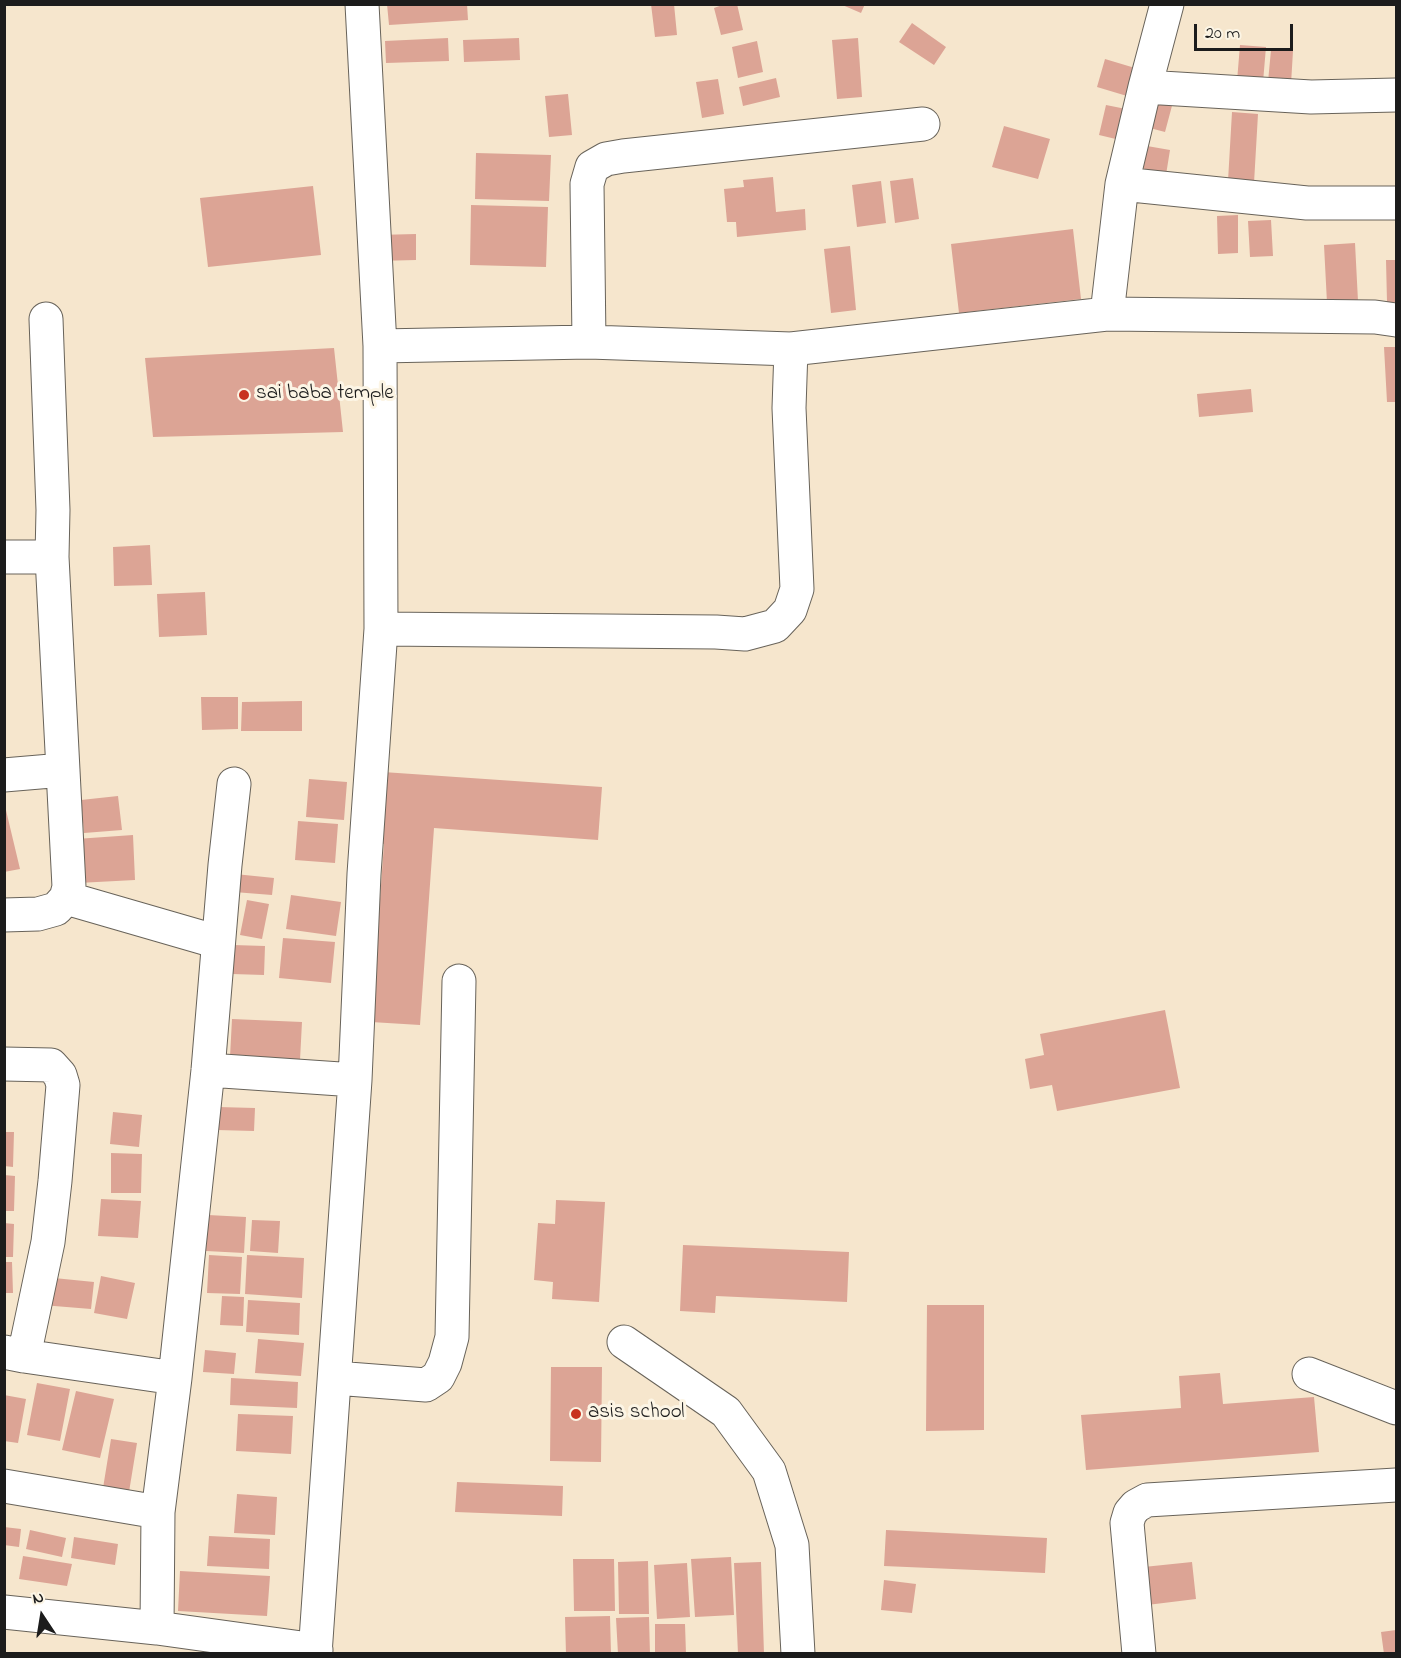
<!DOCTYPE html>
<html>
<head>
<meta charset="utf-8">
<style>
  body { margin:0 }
  #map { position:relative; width:1401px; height:1658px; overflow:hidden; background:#f6e6cd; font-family:"Indie Flower",sans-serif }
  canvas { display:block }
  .frame { position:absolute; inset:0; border:6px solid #1c1c1c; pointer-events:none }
  .north { position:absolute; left:12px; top:1586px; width:60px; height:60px; -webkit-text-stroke:4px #fcf5e5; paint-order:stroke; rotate:348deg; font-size:16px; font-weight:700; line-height:24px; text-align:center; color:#1c1c1c }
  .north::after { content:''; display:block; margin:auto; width:21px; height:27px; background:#1c1c1c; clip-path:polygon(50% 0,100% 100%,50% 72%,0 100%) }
  .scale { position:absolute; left:1194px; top:24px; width:99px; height:27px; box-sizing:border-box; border:3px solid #1c1c1c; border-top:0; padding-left:8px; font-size:18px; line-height:21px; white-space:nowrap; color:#1c1c1c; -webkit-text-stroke:4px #fcf5e5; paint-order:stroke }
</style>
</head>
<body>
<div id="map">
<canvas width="1401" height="1658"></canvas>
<div class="frame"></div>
<div class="north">N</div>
<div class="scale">20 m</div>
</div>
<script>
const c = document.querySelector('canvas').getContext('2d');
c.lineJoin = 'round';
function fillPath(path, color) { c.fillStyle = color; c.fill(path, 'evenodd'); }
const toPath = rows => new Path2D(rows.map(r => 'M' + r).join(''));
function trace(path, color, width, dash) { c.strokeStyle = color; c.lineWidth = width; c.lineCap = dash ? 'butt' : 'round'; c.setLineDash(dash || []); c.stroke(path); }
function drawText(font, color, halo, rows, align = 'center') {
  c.font = font + ' "Indie Flower",sans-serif'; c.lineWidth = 6; c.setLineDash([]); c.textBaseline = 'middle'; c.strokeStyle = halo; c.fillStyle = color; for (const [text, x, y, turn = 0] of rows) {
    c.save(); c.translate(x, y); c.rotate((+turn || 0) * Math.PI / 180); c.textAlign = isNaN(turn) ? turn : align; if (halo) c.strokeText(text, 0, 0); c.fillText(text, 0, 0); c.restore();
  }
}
const building = toPath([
  [387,4,467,4,468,20,389,25],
  [651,4,674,4,677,35,655,37],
  [725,4,737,4,743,30,721,35,714,8],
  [840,4,865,4,861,13],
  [912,23,946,47,934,65,899,42],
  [448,38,449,61,386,63,385,41],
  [519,38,520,60,464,62,463,40],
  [858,38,862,97,837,99,832,40],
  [757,41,763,72,738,78,732,47],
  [1240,45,1266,47,1263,82,1237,81],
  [1271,50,1293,51,1291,84,1268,82],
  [1105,59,1135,68,1127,96,1097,87],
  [776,78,780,97,743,106,739,87],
  [718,79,724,114,702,118,696,82],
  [568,94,572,135,549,137,545,96],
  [1154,97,1173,102,1165,132,1146,127],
  [1106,105,1126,109,1120,140,1099,135],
  [1232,112,1258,114,1254,183,1228,181],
  [1004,126,1050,139,1038,179,992,167],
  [1147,146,1170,150,1165,181,1142,178],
  [476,153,551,155,549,201,475,199],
  [773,177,776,212,805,209,806,230,737,237,736,222,727,222,724,189,744,187,743,180],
  [913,178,919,219,895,223,890,181],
  [881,181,886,223,857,227,852,185],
  [313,186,321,255,208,267,200,198],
  [471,205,548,207,546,267,470,265],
  [1238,215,1238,253,1218,254,1217,216],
  [1271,220,1273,256,1250,257,1248,221],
  [1073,229,1081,299,959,313,951,244],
  [416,234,416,260,377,261,377,235],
  [1355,243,1358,301,1327,303,1324,245],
  [850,246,856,310,831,313,824,249],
  [1386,260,1396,260,1396,302,1387,302],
  [1384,347,1396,347,1396,402,1387,402],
  [334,348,343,432,153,437,145,358],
  [1251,389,1253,412,1199,417,1197,394],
  [150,545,152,585,114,586,113,547],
  [205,592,207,635,159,637,157,594],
  [201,697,238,697,238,729,202,730],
  [302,701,302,731,241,731,242,702],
  [383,772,602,787,598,840,434,828,420,1025,371,1022,384,844,377,843],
  [309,779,347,782,344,820,306,817],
  [118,796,122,830,84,833,81,800],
  [5,806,20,869,4,872,4,807],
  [298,821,338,824,335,863,295,860],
  [133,835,135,880,78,883,76,839],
  [235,874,274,878,272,895,234,892],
  [291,895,341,902,336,936,286,929],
  [247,900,269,904,262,939,240,935],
  [283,938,335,942,331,983,279,978],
  [233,945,265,946,264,975,232,974],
  [1165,1010,1180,1088,1057,1111,1052,1085,1030,1089,1025,1059,1044,1055,1040,1034],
  [232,1019,302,1022,300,1060,230,1057],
  [218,1107,255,1108,254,1131,217,1130],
  [113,1112,142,1115,139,1147,110,1144],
  [4,1132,14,1132,13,1167,4,1166],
  [111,1153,142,1154,141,1193,111,1193],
  [4,1175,15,1176,14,1211,4,1211],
  [101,1199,141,1201,138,1238,98,1236],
  [556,1200,605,1202,599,1302,552,1299,553,1282,534,1280,538,1223,555,1224],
  [208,1215,246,1217,244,1253,206,1251],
  [252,1220,280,1221,278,1253,250,1251],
  [4,1223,14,1224,13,1257,4,1257],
  [683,1245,849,1252,847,1302,716,1296,715,1313,680,1311],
  [209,1255,242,1257,240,1294,207,1293],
  [247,1255,304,1258,302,1298,245,1294],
  [4,1262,12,1262,13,1293,4,1293],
  [101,1276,135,1283,127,1319,94,1313],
  [44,1277,94,1282,91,1309,42,1305],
  [222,1296,244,1297,243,1326,220,1325],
  [248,1300,300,1303,299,1335,246,1332],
  [927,1305,984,1305,984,1430,926,1431],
  [258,1339,304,1343,301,1376,255,1373],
  [205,1350,236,1353,234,1374,203,1372],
  [551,1367,602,1367,601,1462,550,1461],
  [1220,1373,1223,1404,1314,1397,1319,1452,1086,1470,1081,1415,1181,1408,1179,1376],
  [231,1378,298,1382,297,1408,230,1405],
  [37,1383,70,1389,60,1441,27,1435],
  [76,1391,114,1399,100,1458,62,1450],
  [4,1395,26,1399,18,1443,4,1441],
  [238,1414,293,1416,291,1454,236,1451],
  [111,1439,137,1443,129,1492,103,1488],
  [457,1482,563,1486,562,1516,455,1512],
  [237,1494,277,1497,275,1535,234,1533],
  [4,1527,21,1529,19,1547,4,1545],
  [30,1530,66,1538,62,1557,26,1549],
  [886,1530,1047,1538,1045,1573,884,1566],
  [209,1536,270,1539,269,1569,207,1566],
  [74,1537,118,1544,115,1565,71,1558],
  [23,1556,72,1564,67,1586,19,1579],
  [731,1557,734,1615,695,1617,691,1559],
  [573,1559,614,1559,615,1611,574,1611],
  [648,1561,649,1614,619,1614,618,1562],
  [761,1562,764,1654,738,1654,734,1563],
  [1192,1562,1196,1599,1139,1606,1134,1568],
  [687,1563,690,1617,657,1619,654,1565],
  [180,1571,270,1576,267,1616,178,1611],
  [884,1580,916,1584,912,1613,881,1610],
  [610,1616,611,1654,566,1654,565,1617],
  [649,1617,650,1654,618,1654,616,1618],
  [655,1624,685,1624,686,1654,655,1654],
  [1396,1630,1396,1654,1384,1654,1381,1632]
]);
const minor = toPath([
  [1145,87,1311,97,1396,95],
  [1122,184,1307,203,1396,203],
  [1107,314,1122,184,1145,87,1167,4],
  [589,342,587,184,592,167,606,159,623,156,923,124],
  [380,346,589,342,791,349,1107,314,1375,317,1396,320],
  [4,557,52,557],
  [381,629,716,632,745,634,775,626,790,610,797,589,789,408,791,349],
  [4,775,63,770],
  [66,898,218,942],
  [4,915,38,914,56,909,66,898,69,887,52,557,53,510,46,319],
  [4,1064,51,1065,60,1075,63,1085,55,1181,48,1242,24,1356],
  [208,1070,355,1080],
  [624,1342,726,1412,769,1471,792,1545,798,1654],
  [4,1352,24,1356,175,1378],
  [1309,1374,1396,1408],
  [335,1378,426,1385,438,1377,445,1363,452,1337,459,981],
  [4,1486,158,1512],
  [4,1612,157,1628,316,1650],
  [157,1628,158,1512,175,1378,208,1070,225,865,234,784],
  [315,1654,355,1080,364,874,381,629,380,346,362,4],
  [1139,1654,1127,1523,1130,1513,1136,1506,1147,1500,1396,1485]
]);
const markers = [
  [244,395,6,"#c8321e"],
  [576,1414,6,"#c8321e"]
];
const poiNames = [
  ["sai baba temple",256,395],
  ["asis school",588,1414]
];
fillPath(building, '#dca495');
trace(minor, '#68635a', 35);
trace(minor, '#fff', 33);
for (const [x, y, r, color] of markers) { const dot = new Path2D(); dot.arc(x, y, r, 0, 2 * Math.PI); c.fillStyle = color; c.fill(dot); trace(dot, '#fcf5e5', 2); }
drawText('21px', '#1c1c1c', '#fcf5e5', poiNames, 'left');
</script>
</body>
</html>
